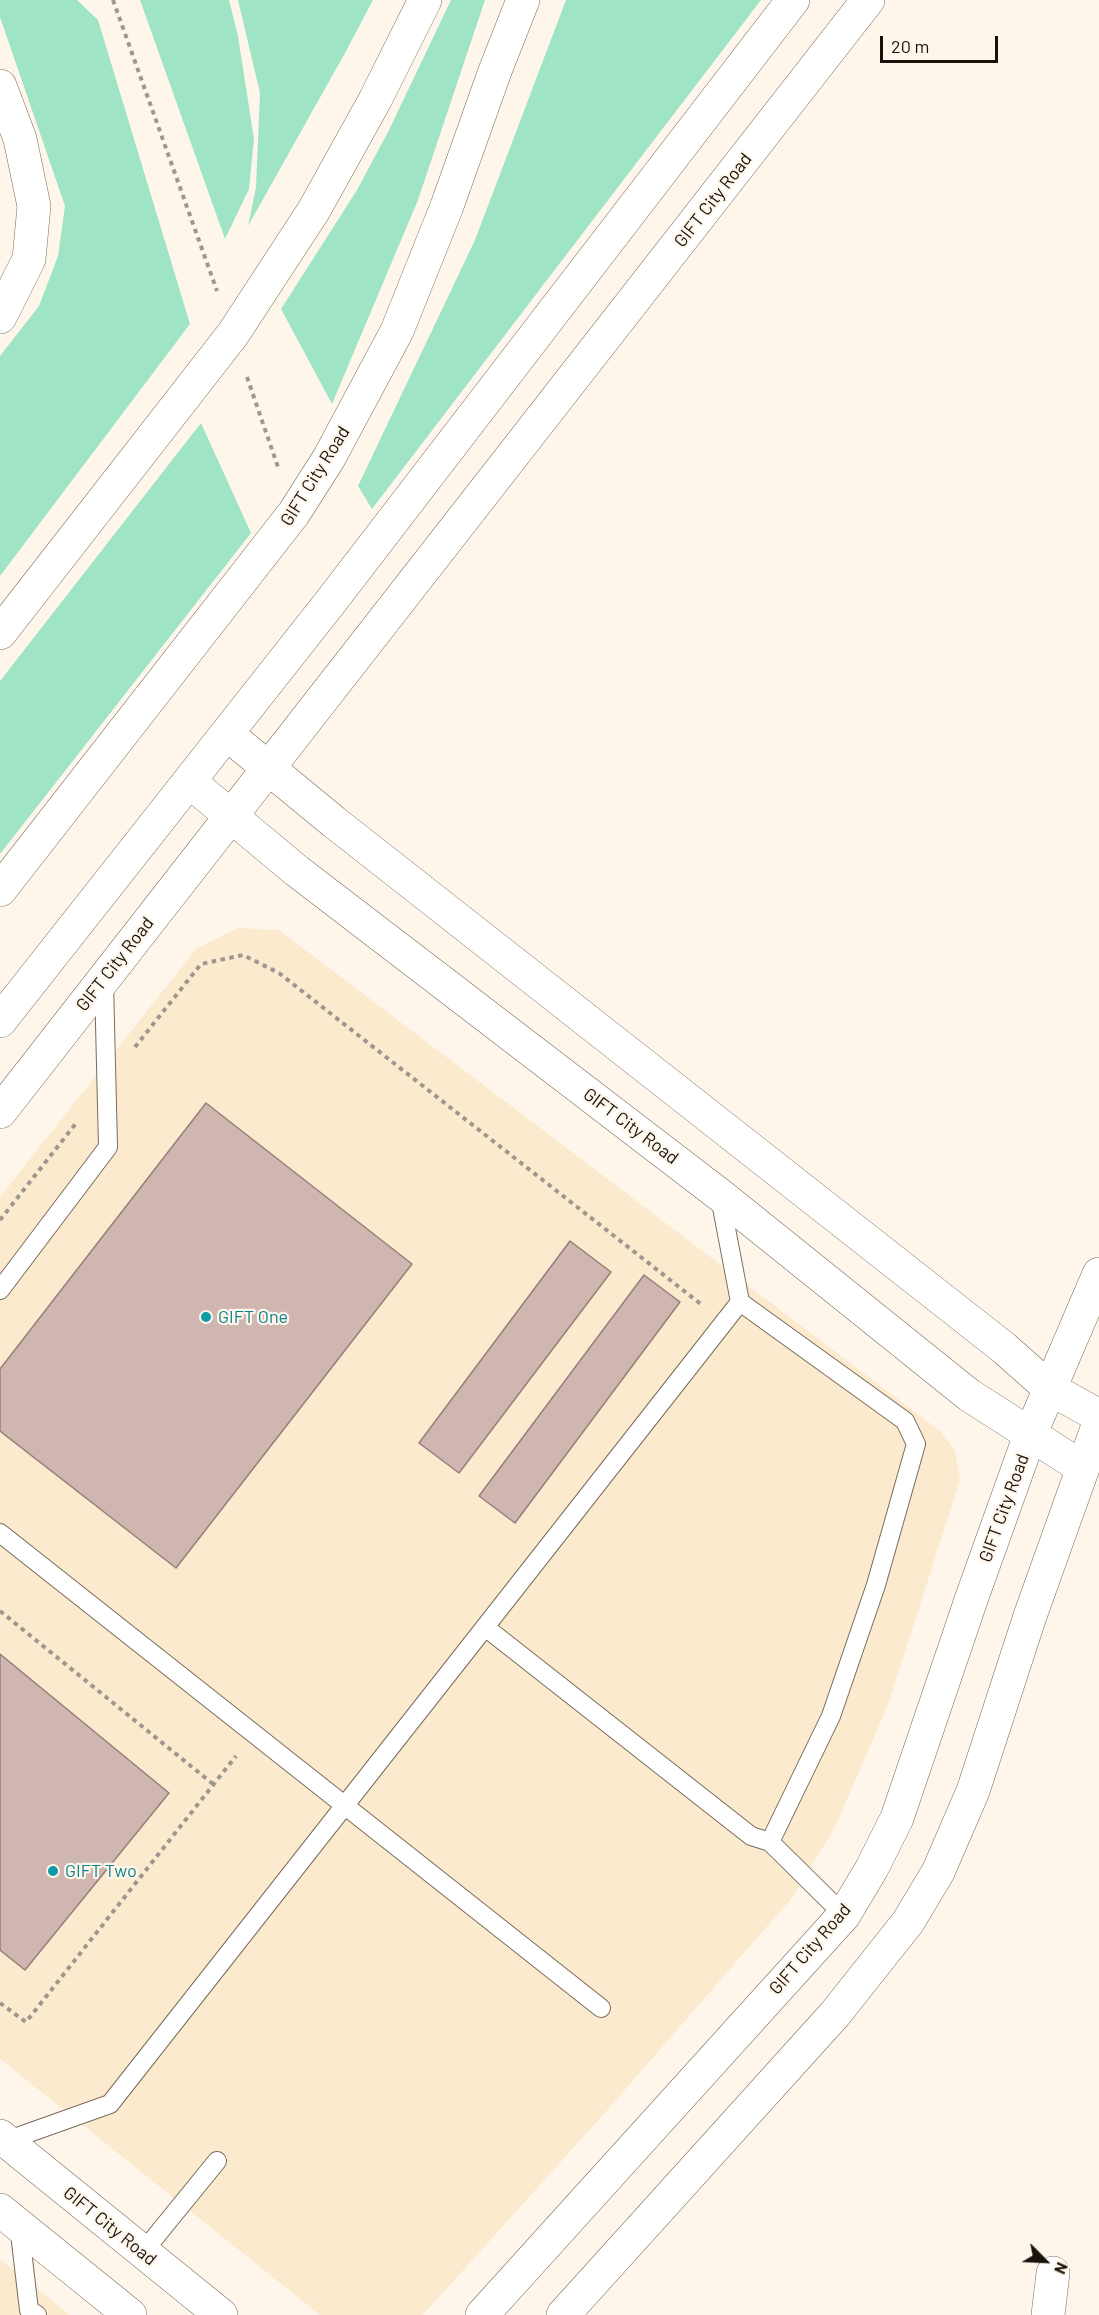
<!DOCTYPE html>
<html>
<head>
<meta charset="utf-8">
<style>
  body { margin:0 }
  #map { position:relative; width:1099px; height:2315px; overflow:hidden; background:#fef6ea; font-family:Barlow,sans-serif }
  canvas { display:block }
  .north { position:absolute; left:1015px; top:2231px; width:60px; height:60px; -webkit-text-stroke:4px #fef6ea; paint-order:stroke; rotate:114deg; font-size:16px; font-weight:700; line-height:24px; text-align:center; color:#17120b }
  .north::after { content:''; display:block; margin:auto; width:21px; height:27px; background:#17120b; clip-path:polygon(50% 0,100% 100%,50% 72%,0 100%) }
  .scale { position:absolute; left:880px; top:36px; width:118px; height:27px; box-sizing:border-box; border:3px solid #17120b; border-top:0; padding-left:8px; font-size:18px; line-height:21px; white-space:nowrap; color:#17120b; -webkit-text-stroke:4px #fef6ea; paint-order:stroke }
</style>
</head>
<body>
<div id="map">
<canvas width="1099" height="2315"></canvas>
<div class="north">N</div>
<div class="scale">20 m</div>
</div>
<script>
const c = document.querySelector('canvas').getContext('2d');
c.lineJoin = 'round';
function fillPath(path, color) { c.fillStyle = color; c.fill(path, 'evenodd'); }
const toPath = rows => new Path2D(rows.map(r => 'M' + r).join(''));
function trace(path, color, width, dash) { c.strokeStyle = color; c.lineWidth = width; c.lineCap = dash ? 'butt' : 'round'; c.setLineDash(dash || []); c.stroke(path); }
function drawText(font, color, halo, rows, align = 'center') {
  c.font = font + ' Barlow,sans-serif'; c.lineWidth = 4.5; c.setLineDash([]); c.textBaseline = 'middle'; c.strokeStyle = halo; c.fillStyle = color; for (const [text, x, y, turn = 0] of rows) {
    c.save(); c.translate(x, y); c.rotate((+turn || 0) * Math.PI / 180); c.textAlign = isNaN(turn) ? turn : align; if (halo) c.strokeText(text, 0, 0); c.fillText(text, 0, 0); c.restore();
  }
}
const built = toPath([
  [238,928,279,930,940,1431,955,1451,960,1480,888,1705,834,1829,791,1899,603,2115,423,2315,320,2315,0,2059,0,1197,196,949],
  [0,2259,70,2315,0,2315]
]);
const green = toPath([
  [0,0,77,0,98,20,190,324,0,576,0,356,39,306,58,256,65,206,0,17],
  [140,0,229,0,238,36,254,139,249,189,225,239],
  [238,0,373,0,345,53,248,226,256,187,260,93],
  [451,0,485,0,418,200,332,404,281,309,357,190,389,130],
  [566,0,761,0,372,509,358,486,475,240],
  [201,423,251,533,0,854,0,681]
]);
const building = toPath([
  [206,1103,412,1264,176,1568,0,1431,0,1369,206,1103],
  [570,1241,611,1272,459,1473,419,1443,570,1241],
  [644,1275,680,1302,515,1523,479,1496,644,1275],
  [0,1654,169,1793,25,1970,0,1950,0,1654]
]);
const path = toPath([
  [113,0,217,291],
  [247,377,278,467],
  [135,1047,201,964,243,955,279,973,702,1305],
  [0,1220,77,1122],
  [0,1611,213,1784],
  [0,2003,26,2022,236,1756]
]);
const service = toPath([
  [720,1197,740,1302,905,1421,916,1444,876,1585,831,1716,770,1842,844,1915],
  [0,1290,108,1147,104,982],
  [740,1302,485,1627,751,1836,770,1842],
  [0,1533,601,2008],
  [6,2141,110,2104,485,1627],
  [19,2225,29,2310,37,2315],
  [143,2252,217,2161]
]);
const minor = toPath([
  [0,2136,221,2315],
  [0,2210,130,2315],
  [1048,2315,1053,2273]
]);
const tertiary = toPath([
  [0,86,20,139,34,206,29,259,0,317],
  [0,633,233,334,314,210,375,100,425,0],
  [227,734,334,822,1004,1348,1049,1388,1099,1416],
  [190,782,297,871,720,1195,969,1395,1083,1468],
  [0,890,294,513,329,458,397,331,447,206,495,71,523,0],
  [0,1021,332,600,793,0],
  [0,1112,868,0],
  [482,2315,844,1915,872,1868,897,1818,972,1597,1030,1435,1099,1274],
  [563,2315,835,2014,908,1922,938,1872,973,1791,1030,1616,1099,1423]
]);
const markers = [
  [206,1317,6,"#0f9aa8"],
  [53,1871,6,"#0f9aa8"]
];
const streetNames = [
  ["GIFT City Road",713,200,-52],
  ["GIFT City Road",315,476,-58],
  ["GIFT City Road",115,964,-52],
  ["GIFT City Road",631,1126,37],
  ["GIFT City Road",1004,1508,-70],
  ["GIFT City Road",810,1949,-49],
  ["GIFT City Road",110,2226,39]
];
const cultureNames = [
  ["GIFT One",218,1317],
  ["GIFT Two",65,1871]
];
fillPath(built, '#fceacf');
fillPath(green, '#a0e4c6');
fillPath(building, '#cfb6b0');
trace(building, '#977f79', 1.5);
trace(service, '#786c5b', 20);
trace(minor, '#786c5b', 34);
trace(tertiary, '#786c5b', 34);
trace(path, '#9e978d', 4, [4.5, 4.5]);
trace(service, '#fff', 18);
trace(minor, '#fff', 33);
trace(tertiary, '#fff', 33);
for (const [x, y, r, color] of markers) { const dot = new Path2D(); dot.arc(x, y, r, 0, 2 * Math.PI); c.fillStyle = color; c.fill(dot); trace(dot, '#fef6ea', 2); }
drawText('18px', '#17120b', '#fef6ea', streetNames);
drawText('18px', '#0d838f', '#fef6ea', cultureNames, 'left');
</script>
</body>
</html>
